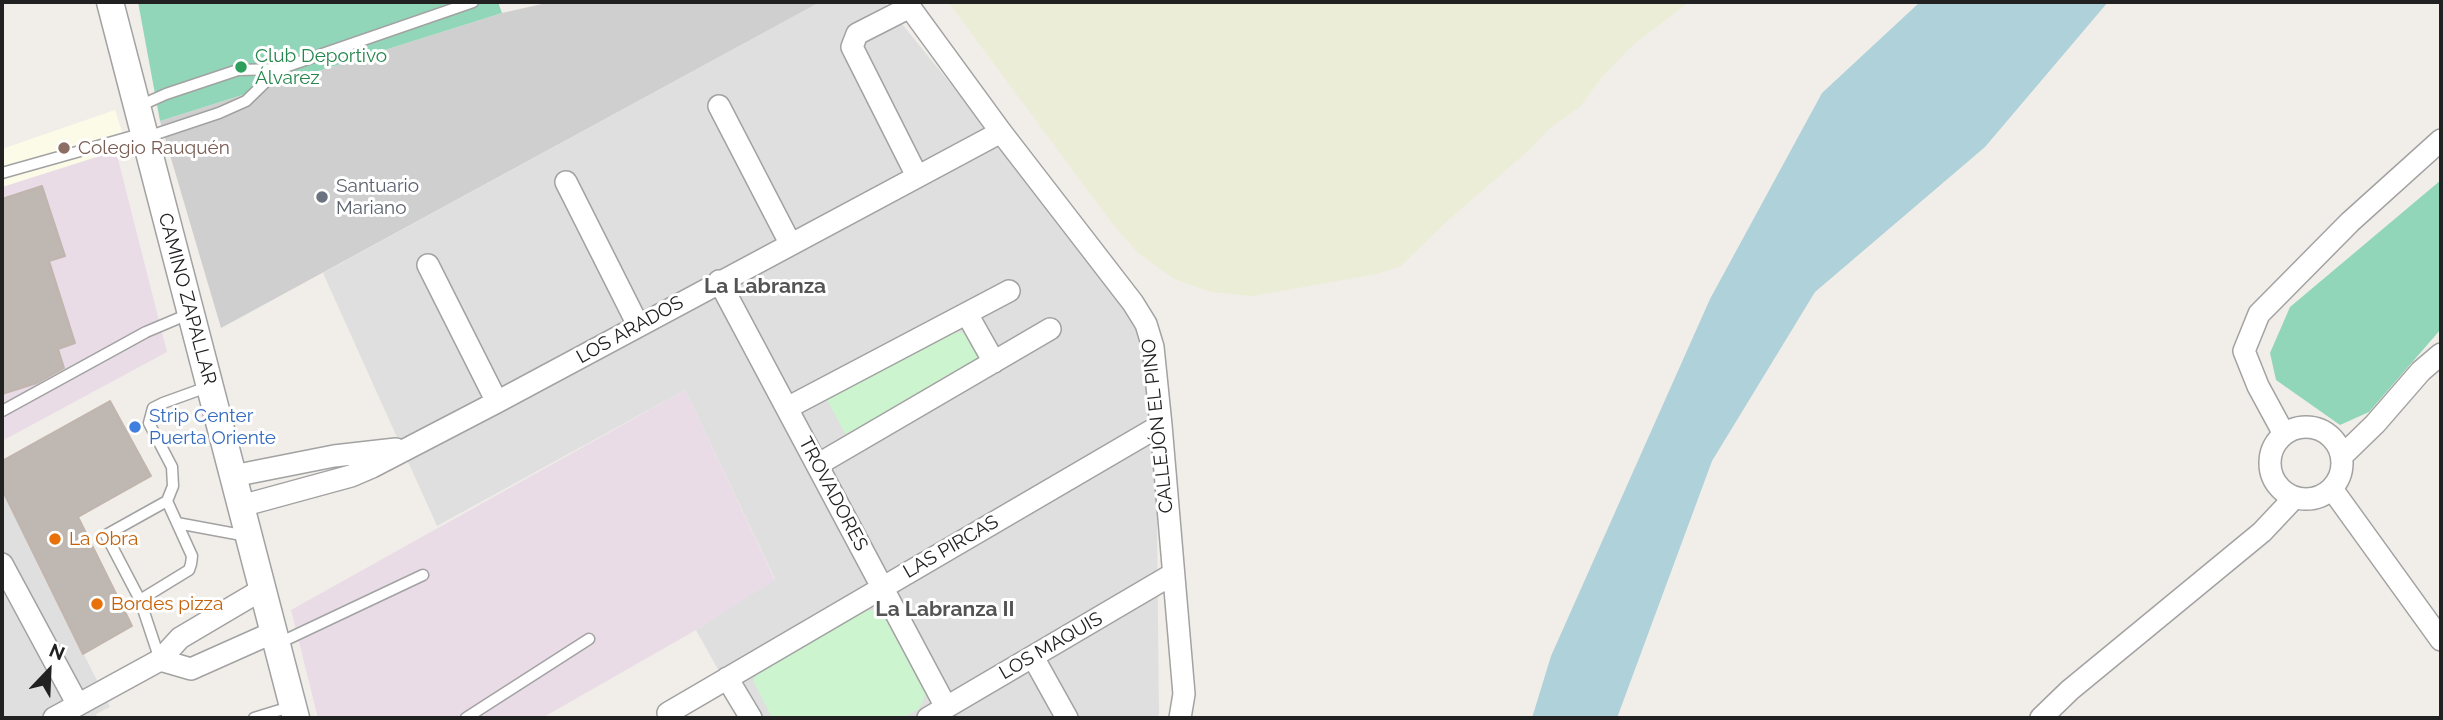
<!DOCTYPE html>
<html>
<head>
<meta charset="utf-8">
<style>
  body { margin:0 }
  #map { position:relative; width:2443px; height:720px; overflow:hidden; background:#f1eee9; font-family:Raleway,sans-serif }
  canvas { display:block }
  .frame { position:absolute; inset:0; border:4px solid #212121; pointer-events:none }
  .north { position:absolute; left:14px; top:636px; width:70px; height:70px; -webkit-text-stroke:5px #fff; paint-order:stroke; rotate:23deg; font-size:19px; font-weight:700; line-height:28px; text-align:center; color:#212121 }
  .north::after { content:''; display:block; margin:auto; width:24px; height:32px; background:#212121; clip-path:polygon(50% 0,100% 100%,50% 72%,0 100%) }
</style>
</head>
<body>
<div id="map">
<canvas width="2443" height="720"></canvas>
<div class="frame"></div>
<div class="north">N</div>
</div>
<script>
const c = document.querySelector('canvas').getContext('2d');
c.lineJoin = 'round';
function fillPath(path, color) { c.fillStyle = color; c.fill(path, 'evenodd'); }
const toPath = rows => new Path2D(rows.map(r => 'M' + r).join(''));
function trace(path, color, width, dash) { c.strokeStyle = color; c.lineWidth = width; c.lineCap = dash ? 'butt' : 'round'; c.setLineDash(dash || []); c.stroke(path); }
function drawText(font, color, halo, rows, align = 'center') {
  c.font = font + ' Raleway,sans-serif'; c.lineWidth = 6; c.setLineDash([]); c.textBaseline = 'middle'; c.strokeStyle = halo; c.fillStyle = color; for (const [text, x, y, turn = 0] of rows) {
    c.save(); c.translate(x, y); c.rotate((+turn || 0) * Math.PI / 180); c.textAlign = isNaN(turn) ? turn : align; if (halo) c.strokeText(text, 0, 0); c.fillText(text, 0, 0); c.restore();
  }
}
const residential = toPath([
  [820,2,884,2,1155,335,1159,714,1156,718,745,718,696,630,775,579,685,390,437,526,323,273],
  [2,489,110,707,96,714,98,718,2,718]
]);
const industrial = toPath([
  [116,151,167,352,2,441,2,187],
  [685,390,775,580,696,630,542,718,318,718,291,610]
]);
const education = toPath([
  [115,110,127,147,2,187,2,149]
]);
const religious = toPath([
  [551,2,820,2,221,328,160,121,502,13]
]);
const farmland = toPath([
  [948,2,1689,2,1633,45,1602,77,1580,107,1551,127,1529,150,1445,223,1401,266,1377,274,1253,296,1210,292,1174,279,1138,253,1112,223]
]);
const park = toPath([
  [960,332,967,334,978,354,977,360,847,437,826,398,946,335],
  [873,610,882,613,926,694,919,709,902,718,772,718,753,680,758,671,861,612]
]);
const pitch = toPath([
  [138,2,498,2,502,13,160,121],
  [2441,180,2441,329,2369,412,2340,425,2276,380,2270,353,2290,307]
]);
const water = toPath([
  [1920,2,2108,2,1985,147,1815,292,1712,461,1617,718,1532,718,1551,656,1710,299,1822,93]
]);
const building = toPath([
  [42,186,65,256,49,261,75,343,58,349,64,368,37,383,2,394,2,199,42,186],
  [110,401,151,476,78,517,132,626,83,654,2,489,2,461,110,401]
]);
const service = toPath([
  [137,107,166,94,238,70,279,69,473,2],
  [147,137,219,113,246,101,279,69],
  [2,173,144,133],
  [2,411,146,332,191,313],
  [177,523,247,536],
  [140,600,189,570,191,564,192,556,167,501],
  [277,644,423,575],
  [160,660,140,600,106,535,167,501,173,486,172,467,149,423,153,408,163,403,210,386],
  [254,718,293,706],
  [466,718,589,639]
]);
const minor = toPath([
  [906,2,1001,132,1133,303,1146,324,1153,347,1161,425,1184,694,1180,718],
  [910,7,857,34,852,47,917,176],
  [719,106,790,243],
  [566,182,638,325],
  [428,265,497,402],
  [719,281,946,707],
  [967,314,994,362],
  [787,408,1009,291],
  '2270 463a36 36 0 1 1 72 0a36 36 0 1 1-72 0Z',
  [2284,434,2258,386,2244,351,2259,314,2350,222,2441,140],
  [2342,456,2375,424,2421,371,2441,354],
  [817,465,1050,329],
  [233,476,334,456,396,449],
  [2332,489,2441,640],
  [241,506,351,476,372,467,497,402,1001,132],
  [2,564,78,705],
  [1033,657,1067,718],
  [160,660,191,669,274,632],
  [727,678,751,718],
  [668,713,1161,425],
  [54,718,160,660,180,638,263,589],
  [928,718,1173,574],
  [2041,718,2070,690,2262,532,2294,498]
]);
const tertiary = toPath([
  [110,2,296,718]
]);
const markers = [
  [241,67,7,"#2e9e5b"],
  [64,148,7,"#8d6e63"],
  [322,197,7,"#6b7280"],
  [135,427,7,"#3f7fe0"],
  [55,539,7,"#e8710a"],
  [97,604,7,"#e8710a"]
];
const leisureNames = [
  ["Club Deportivo",255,56],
  ["Álvarez",255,78]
];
const educationNames = [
  ["Colegio Rauquén",78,148]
];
const worshipNames = [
  ["Santuario",336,186],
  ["Mariano",336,208]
];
const streetNames = [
  ["CAMINO ZAPALLAR",187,299,75],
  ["LOS ARADOS",630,330,-29],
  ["CALLEJÓN EL PINO",1158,426,-96],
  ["TROVADORES",833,494,62],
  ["LAS PIRCAS",951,547,-30],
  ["LOS MAQUIS",1051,646,-30]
];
const shopNames = [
  ["Strip Center",149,416],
  ["Puerta Oriente",149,438]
];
const foodNames = [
  ["La Obra",69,539],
  ["Bordes pizza",111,604]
];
const neighbourhoodNames = [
  ["La Labranza",765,287],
  ["La Labranza II",945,610]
];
fillPath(residential, '#dfdfdf');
fillPath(industrial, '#e9dce7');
fillPath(education, '#fcfbe7');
fillPath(religious, '#cfcfcf');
fillPath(farmland, '#ecedd7');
fillPath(park, '#ccf4ce');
fillPath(pitch, '#91d6b8');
fillPath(water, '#afd1d9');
fillPath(building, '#beb7b2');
trace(building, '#c1b5ad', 2);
trace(service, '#a2a2a2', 13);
trace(minor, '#a2a2a2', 24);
trace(tertiary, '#a2a2a2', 29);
trace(service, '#fff', 10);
trace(minor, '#fff', 21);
trace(tertiary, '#fff', 26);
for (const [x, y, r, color] of markers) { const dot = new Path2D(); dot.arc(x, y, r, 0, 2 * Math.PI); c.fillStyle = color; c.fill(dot); trace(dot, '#fff', 2.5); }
drawText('19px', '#27864d', '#fff', leisureNames, 'left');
drawText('19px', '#785e54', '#fff', educationNames, 'left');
drawText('19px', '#5b616d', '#fff', worshipNames, 'left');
drawText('19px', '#212121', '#fff', streetNames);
drawText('19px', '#366cbe', '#fff', shopNames, 'left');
drawText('19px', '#c56008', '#fff', foodNames, 'left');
drawText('bold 21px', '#545454', '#fff', neighbourhoodNames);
</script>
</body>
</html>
